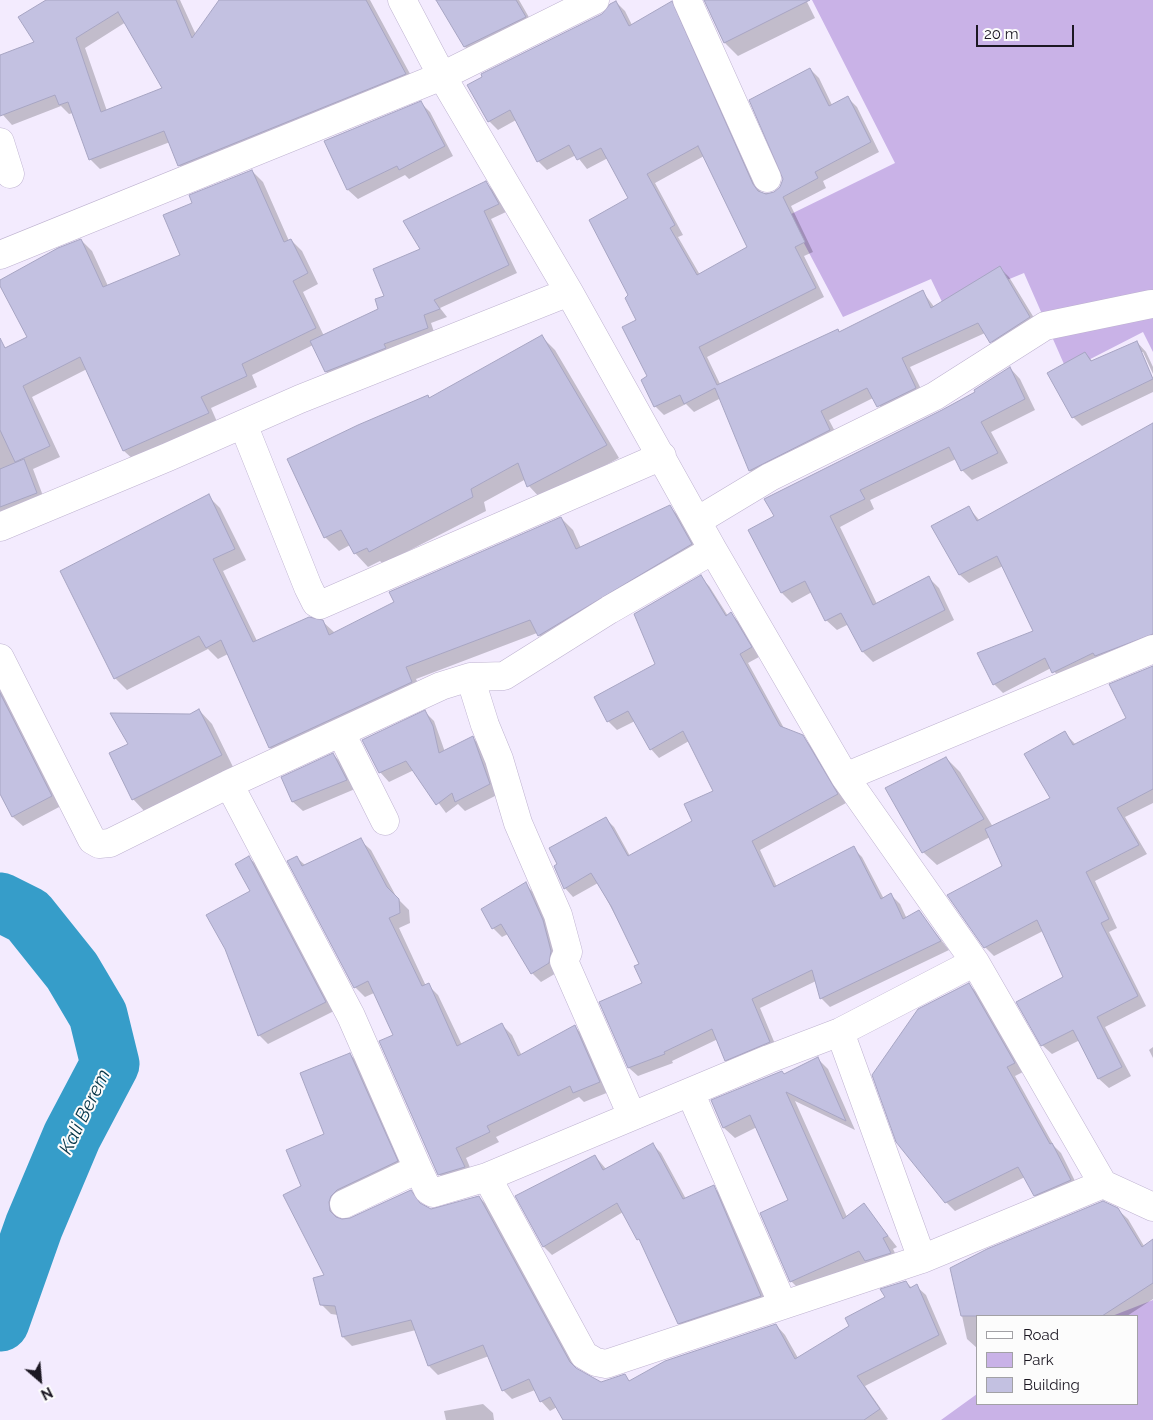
<!DOCTYPE html>
<html>
<head>
<meta charset="utf-8">
<style>
  body { margin:0 }
  #map { position:relative; width:1153px; height:1420px; overflow:hidden; background:#f3ebfe; font-family:Raleway,sans-serif }
  canvas { display:block }
  .legend { position:absolute; left:976px; top:1315px; width:162px; height:90px; box-sizing:border-box; background:#fcfcfc; border:1px solid #a2a1a5; margin:0; padding:6px 9px; list-style:none; font-size:15px; color:#1c1823 }
  .legend li { display:flex; align-items:center; gap:10px; height:25px }
  .legend b { width:25px; border:1px solid #a2a1a5 }
  .north { position:absolute; left:15px; top:1355px; width:50px; height:50px; -webkit-text-stroke:4px #fcfcfc; paint-order:stroke; rotate:153deg; font-size:14px; font-weight:700; line-height:20px; text-align:center; color:#1c1823 }
  .north::after { content:''; display:block; margin:auto; width:18px; height:22px; background:#1c1823; clip-path:polygon(50% 0,100% 100%,50% 72%,0 100%) }
  .scale { position:absolute; left:976px; top:25px; width:98px; height:22px; box-sizing:border-box; border:2px solid #1c1823; border-top:0; padding-left:6px; font-size:15px; line-height:18px; white-space:nowrap; color:#1c1823; -webkit-text-stroke:4px #fcfcfc; paint-order:stroke }
</style>
</head>
<body>
<div id="map">
<canvas width="1153" height="1420"></canvas>
<ul class="legend">
<li><b style="height:6px;background:#fff"></b>Road</li>
<li><b style="height:14px;background:#c9b2e7"></b>Park</li>
<li><b style="height:14px;background:#c3c1e1"></b>Building</li>
</ul>
<div class="north">N</div>
<div class="scale">20 m</div>
</div>
<script>
const c = document.querySelector('canvas').getContext('2d');
c.lineJoin = 'round';
function fillPath(path, color) { c.fillStyle = color; c.fill(path, 'evenodd'); }
const toPath = rows => new Path2D(rows.map(r => 'M' + r).join(''));
function trace(path, color, width, dash) { c.strokeStyle = color; c.lineWidth = width; c.lineCap = dash ? 'butt' : 'round'; c.setLineDash(dash || []); c.stroke(path); }
function drawText(font, color, halo, rows, align = 'center') {
  c.font = font + ' Raleway,sans-serif'; c.lineWidth = 4; c.setLineDash([]); c.textBaseline = 'middle'; c.strokeStyle = halo; c.fillStyle = color; for (const [text, x, y, turn = 0] of rows) {
    c.save(); c.translate(x, y); c.rotate((+turn || 0) * Math.PI / 180); c.textAlign = isNaN(turn) ? turn : align; if (halo) c.strokeText(text, 0, 0); c.fillText(text, 0, 0); c.restore();
  }
}
const green = toPath([
  [812,0,1153,0,1153,352,1143,332,1067,371,1024,273,944,306,931,279,843,317,789,215,895,163],
  [1153,1300,1153,1420,941,1420,977,1394,977,1404,1137,1404,1137,1316,1112,1316]
]);
const shadow = toPath([
  [48,0,180,0,196,35,221,0,370,0,415,83,189,175,179,165,170,142,100,169,90,159,73,113,69,114,61,106,12,125,3,115,0,108,0,57,35,43],
  [126,22,164,89,107,111,85,48],
  [438,0,519,0,534,26,475,56,465,47],
  [706,0,806,0,815,18,738,56,725,43],
  [616,2,625,11,632,25,672,3,681,12,761,193,774,193,781,187,810,69,819,78,832,105,848,98,857,107,879,152,823,181,826,188,791,206,813,252,804,256,824,297,707,357,720,384,839,333,923,292,935,308,1000,268,1009,277,1039,326,1000,351,985,333,910,367,925,397,887,415,873,398,829,420,839,439,759,480,750,471,721,398,694,412,686,404,664,415,655,406,638,320,630,295,630,199,608,158,587,169,576,155,547,170,538,161,516,120,498,130,489,121],
  [704,156,749,248,700,275,678,237,683,235,655,183],
  [421,103,430,112,453,156,409,179,405,175,358,199,348,190,325,141],
  [252,171,263,182,289,241,291,240,302,251,318,284,303,292,324,336,380,310,385,297,421,250,485,182,493,190,506,212,491,219,517,273,440,308,447,317,431,323,435,335,334,380,326,372,313,345,252,375,257,387,211,408,218,424,135,461,124,451,87,369,32,397,60,457,33,469,46,504,0,522,0,352,29,338,0,281,81,240,92,251,108,286,182,256,194,203],
  [542,337,555,350,619,458,542,500,529,486,526,479,484,502,486,511,383,564,380,561,368,567,355,553,350,545,339,551,325,537,289,460,428,397,430,399],
  [1137,342,1146,352,1153,367,1153,374,1143,352,1141,352,1153,380,1153,392,1082,426,1073,417,1085,353,1093,362],
  [1010,368,1020,379,1035,410,991,432,1008,463,972,480,962,470,956,459,870,500,874,509,840,527,877,604,929,578,939,588,954,620,873,662,863,652,849,624,837,630,826,620,812,592,792,603,782,593,776,516,942,411,977,392],
  [1153,424,1153,645,1062,680,1051,668,1003,693,994,684,1034,632,1003,566,969,583,960,575,933,527,969,508,980,521],
  [208,496,220,508,246,560,223,571,257,641,322,621,335,633,561,518,573,530,581,548,670,507,681,518,703,556,550,647,537,633,416,679,423,694,281,759,270,748,228,654,218,659,208,649,127,690,115,678],
  [700,577,709,586,728,616,731,614,740,623,759,657,748,663,785,730,802,736,811,746,846,803,760,850,777,887,853,848,862,857,884,899,891,895,900,904,907,919,919,912,949,950,830,1007,821,998,816,981,760,1008,778,1051,734,1069,726,1060,718,1039,672,1061,673,1063,638,1076,629,1068,643,983,641,964,598,883,573,897,565,888,605,818,614,827,630,856,694,822,715,791,689,741,659,758,651,749,635,721,617,730,608,721,596,697,656,665],
  [1153,666,1153,803,1125,817,1147,854,1095,881,1117,928,1109,932,1146,1006,1105,1027,1131,1076,1109,1088,1099,1079,1080,1040,1052,1054,1042,1045,1018,1002,1065,978,1043,931,994,956,985,947,1003,866,990,837,937,865,923,852,946,758,960,772,993,827,1051,799,1065,733,1076,745,1128,718],
  [0,686,61,806,23,826,13,817,0,791],
  [199,710,212,724,234,769,146,813,133,799,190,715],
  [425,712,434,721,445,752,472,737,481,746,499,794,465,811,458,804,446,813,414,770,389,782,380,772],
  [333,754,342,764,355,789,303,811,293,802,283,778],
  [360,840,371,850,397,898,409,910,410,923,399,928,426,986,428,985,438,995,462,1045,502,1025,512,1035,522,1056,575,1027,585,1037,609,1092,584,1102,579,1097,496,1137,499,1142,466,1158,474,1177,449,1185,439,1174,395,1036,374,993,365,997,355,987,296,857,305,865],
  [249,858,258,866,334,1011,268,1044,259,1035],
  [525,884,534,893,552,931,558,972,541,982,532,973,508,934,502,937,493,928],
  [969,984,977,993,1023,1072,1015,1076,1054,1146,1061,1153,1079,1189,1044,1204,1035,1195,1025,1177,955,1211,946,1202],
  [1153,1047,1153,1058,1149,1050],
  [350,1054,359,1064,406,1171,337,1213,339,1219,351,1219,410,1191,423,1206,431,1210,479,1197,488,1206,578,1371,601,1383,624,1376,630,1382,776,1325,785,1335,798,1358,850,1326,906,1282,912,1288,916,1286,926,1295,947,1344,865,1386,888,1419,886,1420,564,1420,557,1407,550,1411,541,1401,535,1390,512,1399,503,1390,489,1356,438,1375,429,1366,416,1330,352,1346,343,1337,338,1315,331,1314,321,1304,326,1276,303,1187,326,1135],
  [818,1059,828,1069,855,1130,795,1101,847,1217,864,1205,897,1247,893,1249,900,1263,877,1271,868,1262,802,1292,791,1281,790,1201,757,1127,735,1138,724,1128,712,1101,785,1075],
  [653,1145,661,1153,686,1199,713,1187,722,1195,769,1304,687,1331,679,1323,642,1243,623,1212,552,1255,544,1247,517,1196,595,1156,606,1169],
  [1117,1209,1128,1219,1144,1246,1153,1241,1153,1299,1127,1316,977,1316,977,1348,967,1339,952,1269],
  [483,1404,493,1413,494,1420,446,1420,444,1411]
]);
const river = toPath([
  [0,902,28,916,72,971,98,1015,110,1064,72,1136,34,1226,0,1322]
]);
const building = toPath([
  [46,0,176,0,192,38,219,0,366,0,406,74,178,166,164,131,89,160,68,102,59,105,55,95,0,116,0,55,34,42,18,17,46,0],
  [118,12,162,88,101,112,76,38,118,12],
  [436,0,516,0,526,17,464,47,436,0],
  [704,0,810,0,724,43,704,0],
  [616,1,629,26,672,1,753,184,758,191,766,194,774,192,780,187,783,179,749,100,810,68,829,106,848,96,871,142,815,172,818,178,783,197,805,242,795,247,816,288,699,347,717,385,838,329,839,332,923,290,931,308,1000,266,1030,317,990,343,978,323,902,358,916,388,877,407,867,388,821,411,830,430,749,471,715,388,684,404,680,395,654,407,641,380,647,376,622,327,636,320,625,298,628,295,589,220,628,198,601,148,577,160,569,145,537,162,510,110,488,122,467,85,482,77,481,74,602,14,610,4,616,1],
  [698,146,747,247,697,275,670,228,675,225,647,174,698,146],
  [421,101,445,146,399,170,397,166,347,190,324,141,421,101],
  [252,170,284,242,291,239,308,273,293,281,316,328,242,364,247,376,201,397,209,413,123,451,80,357,23,386,50,446,15,462,0,430,0,338,5,348,27,337,0,286,0,280,58,248,81,239,103,287,180,255,163,215,192,203,189,195,252,170],
  [486,181,499,204,484,211,509,265,434,300,440,309,424,315,428,328,384,344,386,348,325,372,310,341,378,309,375,299,384,296,373,269,420,249,403,221,486,181],
  [542,335,607,445,527,487,518,463,471,489,473,497,369,552,367,548,354,554,341,530,324,538,287,459,358,425,428,395,429,398,542,335],
  [1137,341,1153,379,1072,418,1047,373,1085,352,1091,361,1137,341],
  [1010,367,1025,399,981,422,998,453,961,471,949,447,860,490,865,499,830,516,873,605,929,576,945,610,862,652,841,613,825,621,805,581,781,593,748,530,774,516,764,499,942,410,975,392,974,390,1010,367],
  [1153,423,1153,634,1095,656,1093,653,1052,673,1045,658,993,685,977,653,1033,631,997,556,959,575,931,526,969,506,977,521,1153,423],
  [24,459,37,493,0,507,0,469,24,459],
  [209,494,235,549,213,559,253,642,309,617,323,620,329,635,394,602,389,592,561,517,576,549,670,505,692,544,538,636,530,620,406,667,412,682,269,748,221,640,206,648,199,636,114,679,60,571,209,494],
  [701,575,726,616,731,612,752,647,740,654,780,726,803,735,838,794,752,841,774,887,854,846,881,899,891,893,903,919,919,910,941,941,820,999,812,970,752,999,770,1042,725,1061,712,1029,664,1052,665,1054,628,1068,599,1002,642,983,634,966,639,964,611,906,591,873,564,889,554,866,557,864,549,848,606,817,628,856,692,821,684,804,713,791,683,731,650,750,628,711,607,722,594,697,655,664,634,614,701,575],
  [1153,666,1153,789,1117,808,1139,845,1086,872,1109,919,1101,923,1138,996,1097,1017,1122,1067,1098,1079,1073,1030,1041,1046,1016,1002,1063,977,1037,920,984,948,947,895,1002,866,985,829,1050,798,1024,754,1065,731,1073,745,1126,718,1109,684,1153,666],
  [0,693,52,796,12,817,0,794,0,693],
  [199,709,222,755,132,800,109,753,128,744,110,713,190,714,199,709],
  [425,710,433,726,439,753,473,736,490,784,455,802,452,793,436,805,406,761,379,773,362,740,425,710],
  [333,753,347,780,292,802,281,777,333,753],
  [946,757,984,819,922,853,885,788,946,757],
  [361,838,387,887,399,899,400,913,389,918,422,986,429,983,457,1046,502,1023,518,1056,575,1025,600,1082,573,1093,570,1086,487,1126,490,1132,456,1148,465,1167,438,1175,379,1041,393,1035,368,981,354,988,287,861,297,856,302,866,361,838],
  [249,856,326,1002,258,1036,225,949,206,915,250,891,235,864,249,856],
  [526,882,543,920,551,951,549,963,531,974,501,924,492,929,481,909,526,882],
  [969,983,1015,1063,1007,1067,1050,1144,1052,1143,1071,1180,1034,1196,1018,1167,945,1203,896,1142,872,1075,918,1009,969,983],
  [350,1053,398,1161,337,1190,331,1196,329,1202,330,1211,336,1217,342,1219,350,1218,411,1190,420,1203,431,1209,479,1196,570,1362,576,1368,601,1382,625,1374,629,1381,665,1361,776,1324,795,1359,849,1326,845,1318,885,1297,880,1289,906,1281,910,1288,917,1284,939,1335,857,1376,880,1409,864,1420,563,1420,550,1397,540,1402,529,1379,502,1391,483,1345,428,1366,411,1320,342,1337,335,1306,320,1305,313,1278,324,1275,283,1195,301,1186,286,1150,324,1134,300,1073,350,1053],
  [818,1057,846,1121,786,1092,843,1219,864,1203,888,1236,883,1238,891,1253,865,1261,859,1251,790,1282,760,1213,788,1200,750,1115,723,1128,711,1100,782,1071,784,1074,818,1057],
  [653,1143,683,1199,714,1185,761,1296,678,1324,639,1239,637,1240,617,1203,543,1247,515,1196,595,1155,603,1170,653,1143],
  [1103,1201,1118,1208,1142,1247,1153,1239,1153,1283,1102,1316,961,1316,950,1268,987,1249,1103,1201]
]);
const minor = toPath([
  [402,0,442,76,569,292],
  [687,0,767,178],
  [0,142,10,174],
  [0,255,442,76,595,0],
  [243,424,308,587,316,603,320,605,662,456],
  [697,521,770,477,935,396,1045,326,1151,304],
  [0,527,168,457,300,399,569,292,713,550],
  [0,658,92,840,99,844,110,843,229,784,441,686,470,677,504,676,609,610,713,550,845,777,975,962,1103,1184,1153,1207],
  [470,677,485,725,499,759,518,823,558,915,568,952,564,961,632,1116],
  [341,733,385,821],
  [845,777,1153,649],
  [229,784,351,1016,418,1169],
  [840,1032,922,1259],
  [690,1092,783,1305],
  [487,1177,584,1355,596,1362,606,1364,922,1259,1103,1184],
  [344,1204,418,1169,428,1190,433,1193,487,1177,769,1059,840,1032,975,962]
]);
const waterNames = [
  ["Kali Berem",85,1112,-64]
];
fillPath(green, '#c9b2e7');
fillPath(shadow, '#0003');
trace(river, '#369dc9', 59);
fillPath(building, '#c3c1e1');
trace(building, '#a7a5c3', 1);
trace(minor, '#beb2d0', 29);
trace(minor, '#fff', 28);
drawText('italic 19px', '#053446', '#fcfcfc', waterNames);
</script>
</body>
</html>
